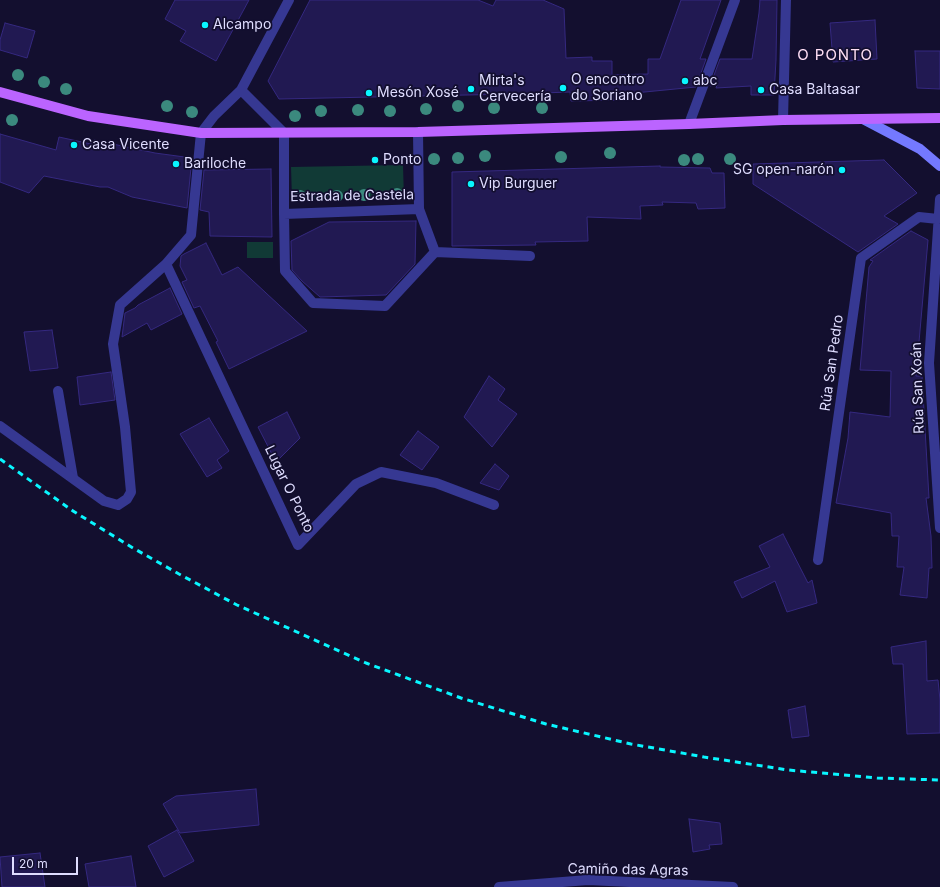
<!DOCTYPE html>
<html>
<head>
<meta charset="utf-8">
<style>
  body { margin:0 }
  #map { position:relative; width:940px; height:887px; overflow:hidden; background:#130f2f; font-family:Inter,sans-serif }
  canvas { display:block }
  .scale { position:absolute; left:12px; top:857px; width:66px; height:18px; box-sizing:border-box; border:2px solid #dfddff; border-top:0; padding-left:5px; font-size:12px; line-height:14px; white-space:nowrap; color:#dfddff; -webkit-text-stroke:3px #130f2f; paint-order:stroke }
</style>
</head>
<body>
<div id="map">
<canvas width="940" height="887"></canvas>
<div class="scale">20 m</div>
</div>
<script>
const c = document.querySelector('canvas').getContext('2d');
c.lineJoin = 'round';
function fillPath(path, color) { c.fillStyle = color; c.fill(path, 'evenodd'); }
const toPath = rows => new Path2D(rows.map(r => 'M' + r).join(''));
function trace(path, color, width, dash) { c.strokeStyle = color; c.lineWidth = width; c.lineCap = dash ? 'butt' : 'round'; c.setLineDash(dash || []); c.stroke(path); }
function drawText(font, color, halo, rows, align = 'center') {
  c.font = font + ' Inter,sans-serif'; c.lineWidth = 3.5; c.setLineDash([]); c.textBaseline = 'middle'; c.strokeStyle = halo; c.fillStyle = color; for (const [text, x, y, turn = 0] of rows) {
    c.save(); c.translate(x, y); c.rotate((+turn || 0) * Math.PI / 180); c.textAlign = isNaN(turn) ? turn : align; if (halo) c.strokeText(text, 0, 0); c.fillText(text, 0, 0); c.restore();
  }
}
const green = toPath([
  [403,165,404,198,292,200,291,167],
  [247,242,273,242,273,258,247,258]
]);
const building = toPath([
  [175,0,249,0,216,61,180,41,186,31,165,19,175,0],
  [310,0,478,0,493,6,496,0,543,0,564,9,566,58,592,57,592,61,612,61,612,75,648,74,648,59,660,59,681,0,721,0,700,59,706,59,696,87,624,94,624,100,571,101,570,92,514,94,279,99,268,81,310,0],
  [760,0,777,0,776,60,774,95,751,95,751,86,716,88,717,85,710,86,720,59,752,59,759,13,760,0],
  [875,20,877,59,833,62,830,23,875,20],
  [5,23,35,31,27,58,0,50,0,40,5,23],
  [915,51,940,51,940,89,917,88,915,51],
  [0,134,56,150,59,137,91,144,94,140,155,153,192,158,187,208,132,197,108,187,100,187,44,176,29,193,0,182,0,134],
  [884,160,917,193,884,216,898,224,858,252,753,184,753,164,884,160],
  [660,166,660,167,710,168,712,173,724,173,725,208,698,209,696,203,662,202,663,205,640,206,641,219,587,217,588,241,535,242,536,245,452,246,452,172,660,166],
  [271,169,272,237,210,236,209,212,200,210,204,170,271,169],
  [416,221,415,264,386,295,320,297,302,281,292,270,291,241,329,222,416,221],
  [911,231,928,240,916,376,922,376,929,498,926,498,931,536,932,568,929,568,927,598,900,595,904,567,897,567,899,536,892,536,891,513,836,503,848,438,850,412,890,417,891,371,860,370,869,267,873,261,870,260,911,231],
  [206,243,222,275,238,267,307,331,229,369,216,342,218,341,200,306,194,308,182,282,187,280,180,266,181,256,184,254,206,243],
  [170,288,182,314,151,330,147,323,122,337,125,313,135,308,138,305,170,288],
  [52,330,58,368,30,371,24,332,52,330],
  [111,372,115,400,80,405,77,377,111,372],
  [489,376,505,389,498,400,517,414,492,447,464,417,489,376],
  [287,412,300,438,276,462,258,427,287,412],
  [209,418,229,451,217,460,222,468,207,477,180,434,209,418],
  [418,431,439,447,422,470,400,455,418,431],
  [495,464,509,476,499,490,480,483,495,464],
  [783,534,808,583,812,580,817,603,787,612,775,581,742,598,734,582,770,567,759,546,783,534],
  [926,641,927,681,938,680,940,700,940,733,907,734,903,664,893,664,891,647,926,641],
  [805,706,809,736,792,738,788,710,805,706],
  [256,789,259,825,180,833,163,804,176,796,256,789],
  [689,819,720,823,722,844,709,845,710,849,693,852,689,819],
  [177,830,194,861,164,877,148,846,177,830],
  [40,853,45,887,2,887,0,857,40,853],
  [131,856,136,887,89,887,85,864,131,856]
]);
const service = toPath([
  [58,391,73,478]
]);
const minor = toPath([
  [289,0,241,90,214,116,201,133,191,235,166,264,298,545,356,484,381,472,436,483,494,505],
  [241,90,284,133,284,214,419,209,418,132],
  [783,120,786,0],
  [689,124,735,0],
  [940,199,929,363,940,528],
  [419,209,435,252,530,256],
  [284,214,285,271,313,303,385,306,435,252],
  [0,426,104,501,118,505,127,499,131,492,125,427,113,344,120,305,166,264],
  [818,560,861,258,919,217,938,219,940,216],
  [499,887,588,880,733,887]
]);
const secondary = toPath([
  [863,119,920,149,940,166]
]);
const primary = toPath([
  [0,92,88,116,201,133,418,132,689,124,783,120,940,118]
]);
const rail = toPath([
  [0,459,73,511,133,548,179,574,237,605,366,663,461,698,546,724,631,744,704,757,788,770,877,778,940,780]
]);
const trees = [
  [18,75],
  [44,82],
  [66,89],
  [167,106],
  [458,106],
  [494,108],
  [542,108],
  [426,109],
  [358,110],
  [321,111],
  [390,111],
  [192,112],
  [295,116],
  [12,120],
  [610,153],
  [485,156],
  [561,157],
  [458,158],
  [434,159],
  [698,159],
  [730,159],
  [684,160],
  [397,194],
  [364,195],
  [300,196],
  [337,196]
];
const markers = [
  [205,25,4,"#09f6ff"],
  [685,81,4,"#09f6ff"],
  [563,88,4,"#09f6ff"],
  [471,89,4,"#09f6ff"],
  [761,90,4,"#09f6ff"],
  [369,93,4,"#09f6ff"],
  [74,145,4,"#09f6ff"],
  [375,160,4,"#09f6ff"],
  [176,164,4,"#09f6ff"],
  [842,170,4,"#09f6ff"],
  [471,184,4,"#09f6ff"]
];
const poiNames = [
  ["Alcampo",213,25],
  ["O encontro",571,80],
  ["do Soriano",571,96],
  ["Mirta's",479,81],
  ["Cervecería",479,97],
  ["abc",693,81],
  ["Casa Baltasar",769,90],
  ["Mesón Xosé",377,93],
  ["Casa Vicente",82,145],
  ["Ponto",383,160],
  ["Bariloche",184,164],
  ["SG open-narón",834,170,"right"],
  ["Vip Burguer",479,184]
];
const streetNames = [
  ["Estrada de Castela",352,196,-1],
  ["Rúa San Pedro",832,363,-82],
  ["Rúa San Xoán",918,388,-92],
  ["Lugar O Ponto",289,489,64],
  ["Camiño das Agras",628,870,1]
];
const neighbourhoodNames = [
  ["O PONTO",835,55]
];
fillPath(green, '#113a36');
fillPath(building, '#211952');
trace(building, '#352980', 1);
trace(service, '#363892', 10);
trace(minor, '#363892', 10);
trace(secondary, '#7479ff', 10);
trace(primary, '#bb64ff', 10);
trace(rail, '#09f6ff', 3, [6, 5]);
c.fillStyle = '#3b897e';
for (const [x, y] of trees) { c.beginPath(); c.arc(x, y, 6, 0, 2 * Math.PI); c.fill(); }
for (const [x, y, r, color] of markers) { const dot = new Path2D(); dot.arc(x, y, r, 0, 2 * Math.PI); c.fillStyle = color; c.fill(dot); trace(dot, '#130f2f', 1.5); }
drawText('14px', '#dfddff', '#130f2f', poiNames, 'left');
drawText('14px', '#dfddff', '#130f2f', streetNames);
c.letterSpacing = '1px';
drawText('15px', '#ffdff5', '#130f2f', neighbourhoodNames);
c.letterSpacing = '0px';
</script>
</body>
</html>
